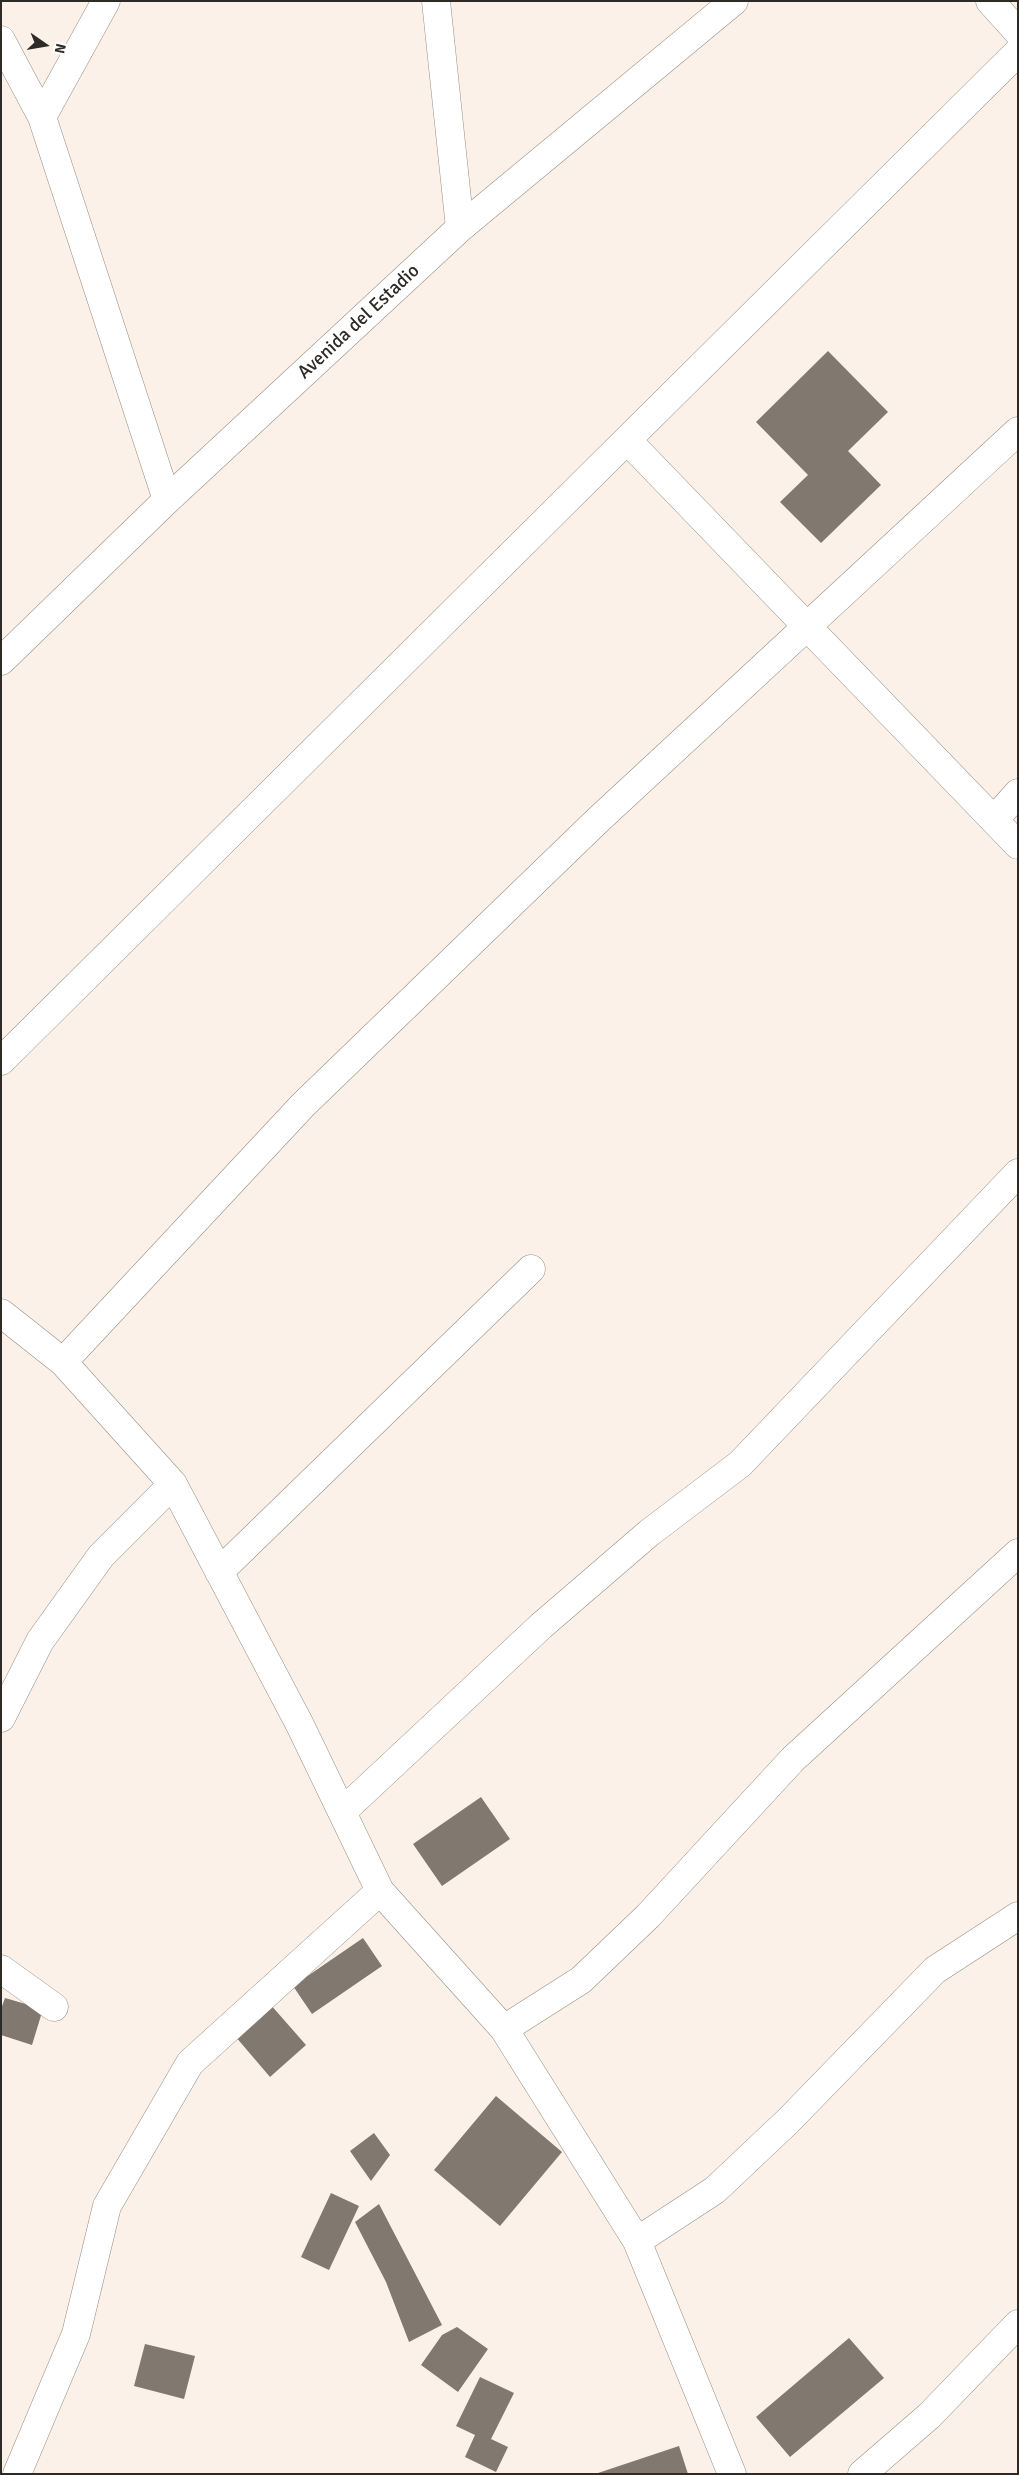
<!DOCTYPE html>
<html>
<head>
<meta charset="utf-8">
<style>
  body { margin:0 }
  #map { position:relative; width:1019px; height:2475px; overflow:hidden; background:#fcf1e8; font-family:Signika,sans-serif }
  canvas { display:block }
  .frame { position:absolute; inset:0; border:2px solid #2e2a26; pointer-events:none }
  .north { position:absolute; left:20px; top:20px; width:50px; height:50px; -webkit-text-stroke:4px #fff; paint-order:stroke; rotate:103deg; font-size:14px; font-weight:700; line-height:20px; text-align:center; color:#2e2a26 }
  .north::after { content:''; display:block; margin:auto; width:18px; height:22px; background:#2e2a26; clip-path:polygon(50% 0,100% 100%,50% 72%,0 100%) }
</style>
</head>
<body>
<div id="map">
<canvas width="1019" height="2475"></canvas>
<div class="frame"></div>
<div class="north">N</div>
</div>
<script>
const c = document.querySelector('canvas').getContext('2d');
c.lineJoin = 'round';
function fillPath(path, color) { c.fillStyle = color; c.fill(path, 'evenodd'); }
const toPath = rows => new Path2D(rows.map(r => 'M' + r).join(''));
function trace(path, color, width, dash) { c.strokeStyle = color; c.lineWidth = width; c.lineCap = dash ? 'butt' : 'round'; c.setLineDash(dash || []); c.stroke(path); }
function drawText(font, color, halo, rows, align = 'center') {
  c.font = font + ' Signika,sans-serif'; c.lineWidth = 4; c.setLineDash([]); c.textBaseline = 'middle'; c.strokeStyle = halo; c.fillStyle = color; for (const [text, x, y, turn = 0] of rows) {
    c.save(); c.translate(x, y); c.rotate((+turn || 0) * Math.PI / 180); c.textAlign = isNaN(turn) ? turn : align; if (halo) c.strokeText(text, 0, 0); c.fillText(text, 0, 0); c.restore();
  }
}
const building = toPath([
  [828,351,888,412,848,451,881,485,821,543,780,502,808,475,756,422],
  [481,1797,510,1839,442,1886,413,1844],
  [363,1938,382,1966,312,2014,293,1986],
  [5,1998,43,2009,32,2045,1,2035,1,2009],
  [270,2004,306,2045,270,2077,235,2036],
  [496,2096,562,2152,500,2226,434,2170],
  [374,2133,390,2155,371,2181,350,2151],
  [331,2193,359,2206,329,2270,301,2257],
  [379,2204,442,2325,409,2342,386,2282,355,2222],
  [457,2327,488,2349,458,2392,421,2365,442,2335],
  [849,2338,884,2378,790,2457,756,2417],
  [145,2344,195,2356,184,2399,134,2386],
  [480,2377,514,2393,491,2439,508,2447,496,2472,465,2457,475,2435,456,2426],
  [679,2446,688,2474,598,2474,598,2473]
]);
const minor = toPath([
  [436,1,460,228],
  [990,1,1018,32],
  [1,40,42,117,167,500],
  [42,117,106,1],
  [627,440,1018,845],
  [994,820,1018,793],
  [1,1061,1018,52],
  [1,1313,63,1362,173,1484,300,1725,380,1891,504,2029,637,2241,732,2474],
  [63,1362,303,1105,598,820,1018,431],
  [219,1572,531,1269],
  [1,1718,40,1641,101,1556,173,1484],
  [342,1812,541,1626,649,1533,740,1464,1018,1173],
  [1,1969,54,2007],
  [504,2029,581,1980,648,1916,793,1759,1018,1553],
  [637,2241,715,2190,788,2121,935,1970,1018,1916],
  [17,2474,76,2334,107,2206,190,2063,380,1891],
  [862,2474,929,2416,1018,2324]
]);
const tertiary = toPath([
  [1,661,167,500,460,228,734,1]
]);
const streetNames = [
  ["Avenida del Estadio",359,322,-43]
];
fillPath(building, '#81786f');
trace(minor, '#978d84', 29);
trace(tertiary, '#978d84', 29);
trace(minor, '#fff', 28);
trace(tertiary, '#fff', 28);
drawText('19px', '#2e2a26', '#fff', streetNames);
</script>
</body>
</html>
